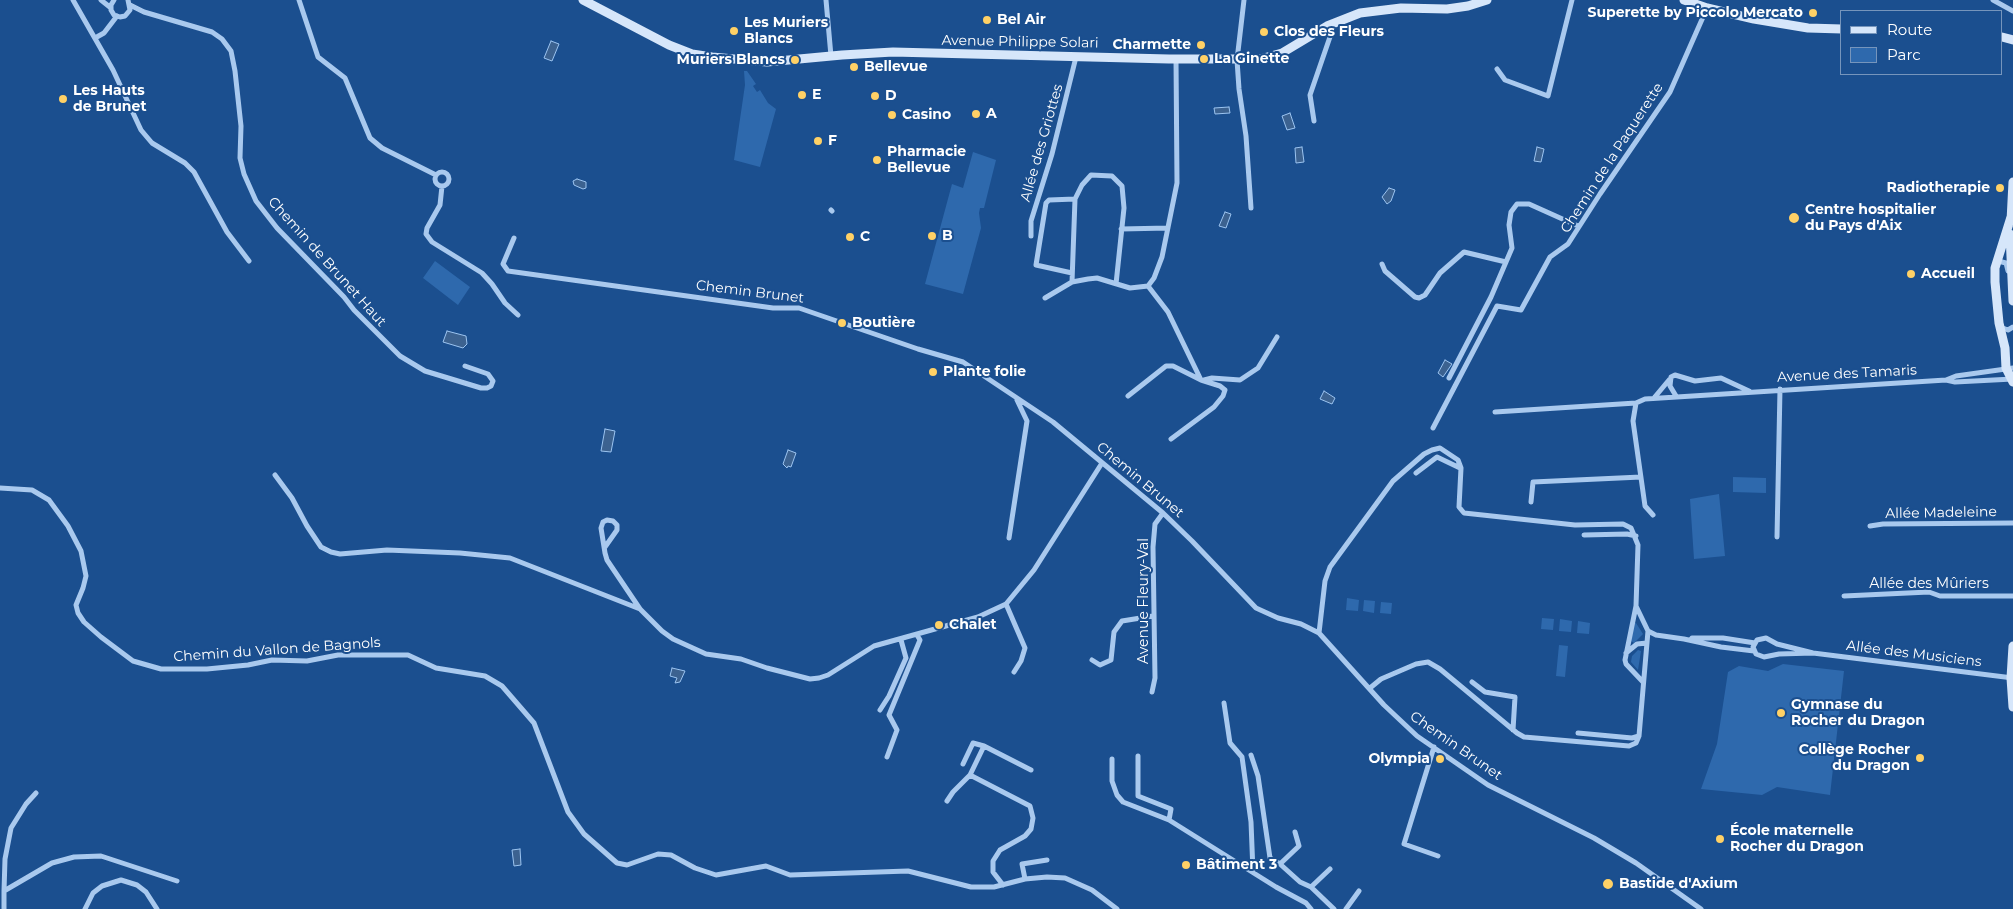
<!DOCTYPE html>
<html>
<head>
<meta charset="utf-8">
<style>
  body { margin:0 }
  #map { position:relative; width:2013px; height:909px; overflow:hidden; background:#1b4f8f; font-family:Montserrat,sans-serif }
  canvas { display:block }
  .legend { position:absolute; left:1840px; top:10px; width:162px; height:65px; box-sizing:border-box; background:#1b4f8f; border:1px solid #7695bc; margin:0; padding:6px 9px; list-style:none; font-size:15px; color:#fff }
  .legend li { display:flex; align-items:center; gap:10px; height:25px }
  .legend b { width:25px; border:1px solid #7695bc }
</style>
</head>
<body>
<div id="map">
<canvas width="2013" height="909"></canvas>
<ul class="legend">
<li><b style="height:6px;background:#d6e6fa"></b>Route</li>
<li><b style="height:14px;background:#2e69ad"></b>Parc</li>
</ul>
</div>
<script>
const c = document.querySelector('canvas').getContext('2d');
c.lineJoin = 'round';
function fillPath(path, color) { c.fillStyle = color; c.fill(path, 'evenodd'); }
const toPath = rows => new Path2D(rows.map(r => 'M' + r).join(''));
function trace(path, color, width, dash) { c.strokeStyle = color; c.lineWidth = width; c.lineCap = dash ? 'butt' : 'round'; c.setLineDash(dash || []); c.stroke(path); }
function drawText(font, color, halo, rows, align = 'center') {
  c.font = font + ' Montserrat,sans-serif'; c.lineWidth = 4; c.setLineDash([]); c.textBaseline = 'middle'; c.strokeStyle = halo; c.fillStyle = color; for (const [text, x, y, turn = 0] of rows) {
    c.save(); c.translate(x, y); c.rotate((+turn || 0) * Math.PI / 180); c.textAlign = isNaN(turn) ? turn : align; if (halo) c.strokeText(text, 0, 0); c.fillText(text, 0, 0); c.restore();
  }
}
const green = toPath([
  [744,71,747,71,756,84,753,86,757,92,760,90,768,103,776,109,760,167,734,160,745,85],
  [973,152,996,160,984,208,980,208,979,213,981,228,963,294,925,284,952,184,963,188],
  [435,261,470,287,458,305,423,278],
  [1733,477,1766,478,1766,493,1733,492],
  [1719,494,1725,556,1694,559,1690,499],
  [1347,598,1359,600,1358,611,1346,610],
  [1364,600,1375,601,1374,613,1363,611],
  [1381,602,1392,603,1391,614,1380,613],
  [1542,618,1554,619,1553,630,1541,629],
  [1560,619,1572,621,1571,632,1559,631],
  [1578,621,1590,623,1589,634,1577,633],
  [1634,623,1636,623,1643,634,1634,643,1631,641],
  [1559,645,1568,646,1565,677,1556,676],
  [1638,650,1641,651,1638,670,1631,662,1632,656],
  [1783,664,1844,671,1830,795,1777,787,1762,795,1701,789,1717,744,1728,672,1739,666,1768,671]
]);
const water = toPath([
  [551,41,559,44,552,61,544,58,551,41],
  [1229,107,1230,113,1215,114,1214,108,1229,107],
  [1290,113,1295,128,1287,130,1282,116,1290,113],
  [1302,147,1304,162,1296,163,1295,148,1302,147],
  [1537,147,1544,149,1541,162,1534,161,1537,147],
  [577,179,586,182,586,188,583,189,574,185,573,181,577,179],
  [1389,188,1395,190,1391,201,1387,204,1382,197,1389,188],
  [1225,212,1231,214,1226,228,1219,226,1225,212],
  [447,331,466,336,467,344,463,348,443,342,447,331],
  [1445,360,1452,364,1443,377,1438,373,1445,360],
  [1324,391,1335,398,1332,404,1320,399,1324,391],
  [605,429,615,431,611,452,601,451,605,429],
  [788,450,796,453,791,467,788,466,787,468,783,464,788,450],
  [672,668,685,671,680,682,675,683,677,678,670,676,672,668],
  [520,849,521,865,514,866,512,850,520,849]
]);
const street = toPath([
  [73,0,113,70,141,130,152,143,185,163,194,172,227,232,249,261],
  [101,0,111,8],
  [114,0,111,5,111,10,114,15,120,17,125,16,130,10,128,0],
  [299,0,318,57,345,78,370,138,382,148,436,175],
  [826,0,831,56],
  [1244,0,1237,60,1239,89,1246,136,1251,208],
  [1993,0,2013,11],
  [130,5,144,12,212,32,222,39,231,51,235,71,241,126,240,158,244,174,256,201,277,228,344,297,354,310,400,356,425,371,481,388,487,388,491,386,493,381,488,374,465,366],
  [95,38,104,33,117,16],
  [1497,69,1505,80,1548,96,1572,0],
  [1314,121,1310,95,1331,34,1327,26],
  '435 179a7 7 0 1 1 14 0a7 7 0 1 1-14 0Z',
  [442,186,440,205,427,228,426,234,432,242,482,273,492,284,505,303,518,315],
  [831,210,832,211],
  [1121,229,1168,228],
  [1031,236,1031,221,1052,154,1076,57],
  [514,238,503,264,508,271,773,308,799,308,918,349,963,362,1053,422,1163,513,1192,541,1256,608,1278,618,1301,624,1319,633,1384,705,1417,736,1488,785,1594,838,1636,863,1701,909],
  [1998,261,2006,263,2008,271],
  [1382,264,1385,271,1415,297,1419,298,1425,295,1440,273,1464,252,1506,262],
  [1072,273,1036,265,1046,203,1049,200,1075,199],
  [1072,282,1075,199,1082,185,1091,175,1112,176,1122,186,1124,208,1116,284],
  [1148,286,1154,278,1162,257,1177,183,1176,59],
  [1045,298,1072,282,1088,279,1097,278,1130,288,1148,286,1168,312,1201,380],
  [2000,327,2008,330,2013,327],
  [1449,378,1491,297,1512,248,1509,225,1511,212,1517,204,1529,204,1578,226],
  [1204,380,1212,378,1240,380,1258,368,1277,337],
  [1946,380,1956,376,2013,368],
  [1128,396,1166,366,1173,366,1201,380,1220,386,1225,390,1223,396,1214,407,1171,439],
  [1676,396,1670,386,1671,377,1675,375,1695,381,1721,378,1749,391],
  [1654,398,1669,380],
  [1495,412,1636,403],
  [1433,428,1497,306,1521,310,1550,257,1568,244,1600,194,1670,92,1707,8],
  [1416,473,1437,457,1460,468],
  [275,475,292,498,307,526,321,547,331,552,340,554,387,550,460,553,510,558,640,609],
  [0,488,32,490,49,500,68,526,81,551,86,576,83,588,76,605,78,613,84,622,101,637,133,661,161,669,207,669,248,665,272,660,307,661,338,655,408,655,436,668,485,676,502,686,534,723,568,812,584,834,617,863,627,865,658,854,671,855,695,868,716,875,766,866,790,875,908,871,971,887,994,887,1025,879,1047,877,1065,878,1092,890,1117,909],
  [1531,502,1533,482,1641,477],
  [1653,515,1645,506,1633,421,1636,403,1645,399,1946,380,1955,382,2013,379],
  [1870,526,1883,524,2013,523],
  [1584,535,1627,534,1636,536],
  [1777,537,1780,389],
  [1009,538,1027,421,1017,400],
  [605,547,617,530,617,525,613,521,607,520,603,522,601,528,605,553,607,560,640,609,662,631,673,639,706,654,741,659,767,668,810,679,819,678,828,675,874,646,978,617,1006,604,1034,570,1102,463],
  [1844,596,1929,592,1940,596,2013,596],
  [1006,604,1025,648,1021,661,1014,672],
  [1636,606,1625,660,1626,664,1643,682],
  [1648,631,1656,635,1684,639,1721,647,1754,651],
  [1319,633,1325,581,1330,567,1393,481,1424,454,1432,450,1440,448,1458,460,1461,468,1459,507,1464,513,1575,525,1623,524,1631,528,1638,545,1636,606,1648,631],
  [1692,638,1723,638,1755,643],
  [1626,653,1637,644,1647,643],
  [1813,653,1779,654,1764,657,1756,654,1753,647,1757,640,1766,638,1777,644,1813,653,2013,678],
  [1092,660,1100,665,1111,660,1114,632,1122,621,1153,616],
  [1472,682,1485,692,1515,697,1513,730],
  [1370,688,1381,679,1416,664,1428,662,1440,669,1517,733,1524,737,1629,746,1636,743,1639,736,1648,631],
  [1152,692,1155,678,1153,547,1155,524,1163,513],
  [1224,703,1230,743,1242,757,1251,822,1253,872],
  [880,710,889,696,906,658,901,640],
  [1578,733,1632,738,1639,736],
  [1434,747,1404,844,1438,856],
  [1251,755,1258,776,1270,858,1280,864],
  [1138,756,1138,796,1171,809,1169,820],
  [887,757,897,730,889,715,920,640,917,635],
  [1112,759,1112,781,1117,795,1123,802,1169,820,1276,887,1306,903,1311,909],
  [963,764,973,743,984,746],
  [970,775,984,746,1031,770],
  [947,801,953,792,970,775,1030,806,1033,818,1031,829,1025,836,1000,850,993,861,993,872,1003,885],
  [1295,832,1299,846,1280,864,1300,882,1311,887],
  [1330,869,1311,887,1334,909],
  [1025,879,1022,864,1047,860],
  [4,891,5,859,11,828,26,804,36,793],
  [4,909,4,891,52,863,74,857,101,856,177,881],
  [85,909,93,893,102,886,121,880,137,885,146,892,157,909],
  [1346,909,1359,891]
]);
const secondary = toPath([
  [583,0,669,45,692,54,712,57,767,62,842,55,893,52,1169,59,1260,59,1282,53,1327,26,1360,13,1401,8,1447,9,1468,6,1487,0],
  [1684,0,1707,8,1754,19,1808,28,1842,29],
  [2002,37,2013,40],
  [2011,217,1995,268,1995,282,1999,323,2005,348,2006,368,2013,382],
  [2011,221,2013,182],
  [2010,234,2013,301],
  [2013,646,2011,678,2013,707]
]);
const markers = [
  [1813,13,5,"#ffd166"],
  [987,20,5,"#ffd166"],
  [734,31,5,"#ffd166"],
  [1264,32,5,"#ffd166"],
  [1201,45,5,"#ffd166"],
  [1204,59,5,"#ffd166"],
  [795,60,5,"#ffd166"],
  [854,67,5,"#ffd166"],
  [802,95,5,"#ffd166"],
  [875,96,5,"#ffd166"],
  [63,99,5,"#ffd166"],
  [976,114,5,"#ffd166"],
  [892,115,5,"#ffd166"],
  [818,141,5,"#ffd166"],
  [877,160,5,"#ffd166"],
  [2000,188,5,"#ffd166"],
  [1794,218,6,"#ffd166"],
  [932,236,5,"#ffd166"],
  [850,237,5,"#ffd166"],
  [1911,274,5,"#ffd166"],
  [842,323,5,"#ffd166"],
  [933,372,5,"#ffd166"],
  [939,625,5,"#ffd166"],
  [1781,713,5,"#ffd166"],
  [1920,758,5,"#ffd166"],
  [1440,759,5,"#ffd166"],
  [1720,839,5,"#ffd166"],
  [1186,865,5,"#ffd166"],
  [1608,884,6,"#ffd166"]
];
const poiNames = [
  ["Superette by Piccolo Mercato",1803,13,"right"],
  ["Bel Air",997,20],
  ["Les Muriers",744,23],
  ["Blancs",744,39],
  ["Clos des Fleurs",1274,32],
  ["Charmette",1191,45,"right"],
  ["La Ginette",1214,59],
  ["Muriers Blancs",785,60,"right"],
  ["Bellevue",864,67],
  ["Les Hauts",73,91],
  ["de Brunet",73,107],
  ["E",812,95],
  ["D",885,96],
  ["A",986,114],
  ["Casino",902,115],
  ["F",828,141],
  ["Pharmacie",887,152],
  ["Bellevue",887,168],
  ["Radiotherapie",1990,188,"right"],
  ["Centre hospitalier",1805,210],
  ["du Pays d'Aix",1805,226],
  ["B",942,236],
  ["C",860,237],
  ["Accueil",1921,274],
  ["Boutière",852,323],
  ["Plante folie",943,372],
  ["Chalet",949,625],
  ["Gymnase du",1791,705],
  ["Rocher du Dragon",1791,721],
  ["Collège Rocher",1910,750,"right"],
  ["du Dragon",1910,766,"right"],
  ["Olympia",1430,759,"right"],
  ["École maternelle",1730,831],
  ["Rocher du Dragon",1730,847],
  ["Bâtiment 3",1196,865],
  ["Bastide d'Axium",1619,884]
];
const streetNames = [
  ["Avenue Philippe Solari",1020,42,1],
  ["Allée des Griottes",1042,143,-74],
  ["Chemin de la Paquerette",1612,158,-57],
  ["Chemin de Brunet Haut",327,262,48],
  ["Chemin Brunet",750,292,7],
  ["Avenue des Tamaris",1847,374,-3],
  ["Chemin Brunet",1140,480,40],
  ["Allée Madeleine",1941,513,-1],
  ["Allée des Mûriers",1929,584],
  ["Avenue Fleury-Val",1144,601,-90],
  ["Chemin du Vallon de Bagnols",277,650,-4],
  ["Allée des Musiciens",1914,654,7],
  ["Chemin Brunet",1456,746,35]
];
fillPath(green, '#2e69ad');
fillPath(water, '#3c6290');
trace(water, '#9cc4f0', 1);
trace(street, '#a9c9ee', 5);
trace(secondary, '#d6e6fa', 9);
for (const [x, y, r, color] of markers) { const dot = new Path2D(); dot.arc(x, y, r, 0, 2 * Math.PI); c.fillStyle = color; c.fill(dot); trace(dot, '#1b4f8f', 2); }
drawText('bold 14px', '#fff', '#1b4f8f', poiNames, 'left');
drawText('14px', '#fff', '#1b4f8f', streetNames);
</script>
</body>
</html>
